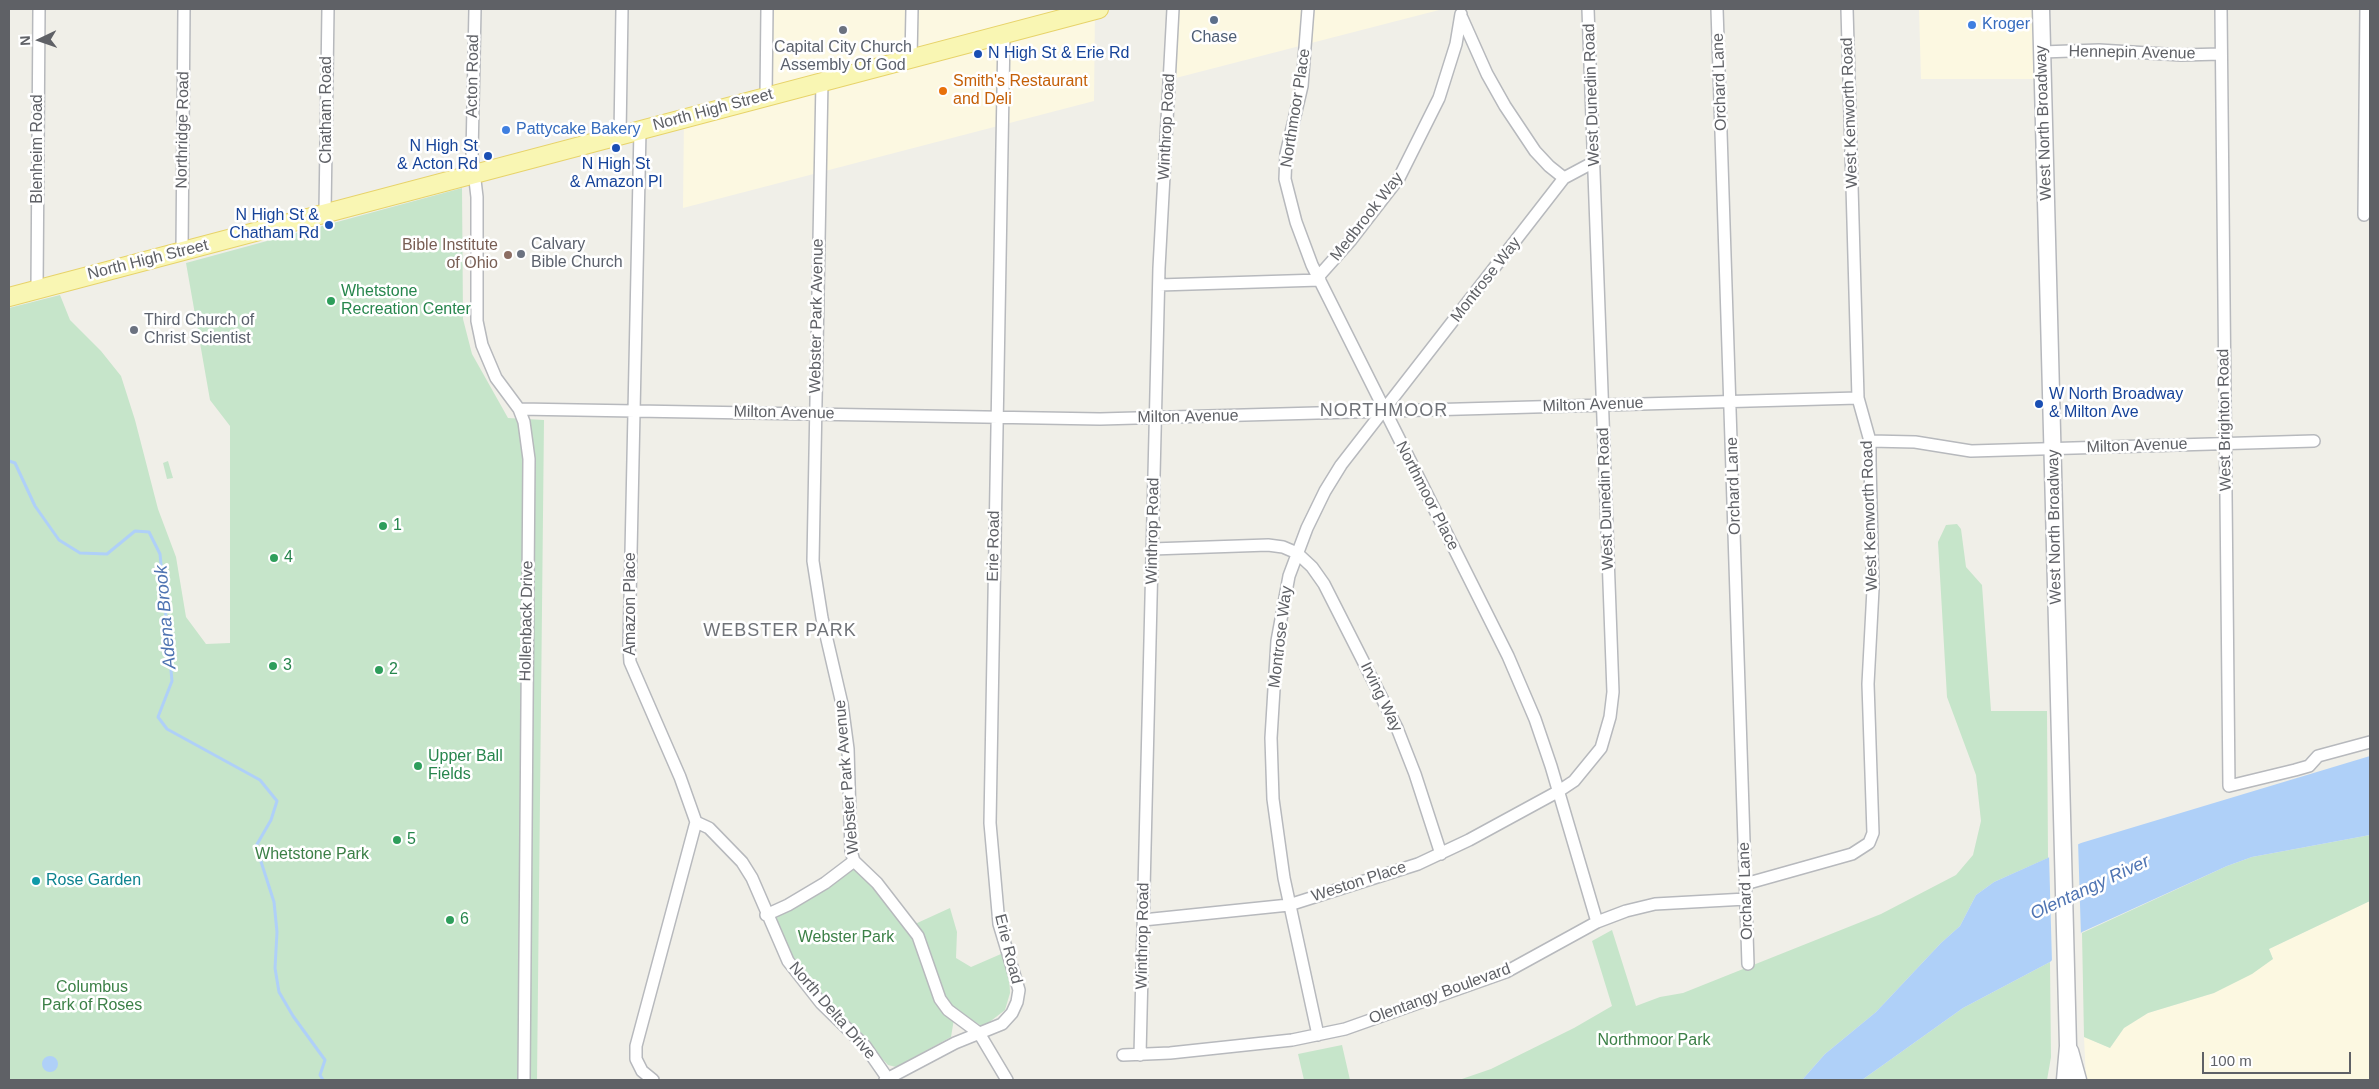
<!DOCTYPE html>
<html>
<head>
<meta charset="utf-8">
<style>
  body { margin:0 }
  #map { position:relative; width:2379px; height:1089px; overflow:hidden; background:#f0efe8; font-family:Helvetica,sans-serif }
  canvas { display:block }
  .frame { position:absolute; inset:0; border:10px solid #5f6166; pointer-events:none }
  .north { position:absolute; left:15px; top:15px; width:50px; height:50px; -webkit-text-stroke:4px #fff; paint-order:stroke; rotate:267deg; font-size:14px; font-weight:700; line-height:20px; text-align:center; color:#5f6166 }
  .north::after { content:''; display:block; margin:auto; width:18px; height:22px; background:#5f6166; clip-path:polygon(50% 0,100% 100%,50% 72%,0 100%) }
  .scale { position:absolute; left:2202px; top:1052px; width:149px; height:22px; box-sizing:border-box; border:2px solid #5f6166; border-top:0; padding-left:6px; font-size:15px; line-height:18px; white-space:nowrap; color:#5f6166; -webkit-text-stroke:4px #fff; paint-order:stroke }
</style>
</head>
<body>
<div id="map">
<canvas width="2379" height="1089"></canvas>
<div class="frame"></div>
<div class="north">N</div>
<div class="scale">100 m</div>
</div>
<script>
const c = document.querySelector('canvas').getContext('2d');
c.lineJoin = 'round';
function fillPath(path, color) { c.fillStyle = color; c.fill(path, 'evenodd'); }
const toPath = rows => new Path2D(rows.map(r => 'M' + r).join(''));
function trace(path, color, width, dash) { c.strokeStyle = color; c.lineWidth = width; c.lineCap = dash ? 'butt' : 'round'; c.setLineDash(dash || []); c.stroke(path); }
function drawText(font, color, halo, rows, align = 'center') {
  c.font = font + ' Helvetica,sans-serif'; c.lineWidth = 5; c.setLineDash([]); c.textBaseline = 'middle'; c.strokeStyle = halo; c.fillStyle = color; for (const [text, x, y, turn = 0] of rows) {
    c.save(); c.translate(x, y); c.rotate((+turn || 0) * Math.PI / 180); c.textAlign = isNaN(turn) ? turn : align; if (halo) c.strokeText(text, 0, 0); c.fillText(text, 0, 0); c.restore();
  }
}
const commercial = toPath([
  [766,9,1056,9,1056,18,1095,9,1094,101,683,208,684,117,765,96],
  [1171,9,1443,9,1168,80],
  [1919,9,2040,9,2043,79,1921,79],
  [2370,901,2370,1080,2086,1080,2084,1037,2110,1048,2124,1028,2148,1013,2214,993,2273,959,2269,949]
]);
const green = toPath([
  [462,188,463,319,472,354,508,418,544,420,537,1080,9,1080,9,308,60,295,70,320,101,351,121,376,135,420,158,509,176,557,186,617,206,644,230,643,230,426,210,400,186,263],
  [168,461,173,478,167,479,163,463],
  [1957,524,1961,529,1966,567,1982,585,1991,711,2047,711,2048,858,1994,882,1976,895,1960,926,1941,943,1876,1012,1825,1054,1802,1080,1459,1080,1491,1069,1574,1028,1612,1006,1592,941,1612,930,1636,1006,1660,997,1683,993,1881,914,1956,875,1973,855,1981,821,1976,775,1947,697,1938,542,1946,525],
  [2370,835,2370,901,2269,949,2273,959,2252,974,2214,993,2148,1013,2124,1028,2110,1048,2084,1037,2082,933,2227,866,2252,857],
  [854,867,867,877,910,932,954,1019,951,1037,896,1067,888,1065,826,998,788,952,773,918],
  [950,908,957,932,956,958,971,967,1001,954,1009,974,1010,993,1005,1010,983,1027,954,1008,945,998,915,924],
  [2050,962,2051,1057,2047,1080,1862,1080,1963,1008],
  [1342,1045,1350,1080,1304,1080,1298,1054]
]);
const water = toPath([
  [2370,756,2370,835,2252,857,2227,866,2082,932,2050,962,1963,1008,1862,1080,1802,1080,1825,1054,1876,1012,1941,943,1960,926,1976,895,1994,882,2081,843],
  '42 1064a8 8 0 1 1 16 0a8 8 0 1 1-16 0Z'
]);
const pier = toPath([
  [2078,841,2081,937,2052,963,2049,854]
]);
const stream = toPath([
  [9,461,15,463,35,506,59,540,80,553,107,554,135,531,149,532,160,554,172,681,158,717,167,729,260,780,277,801,271,820,256,846,274,902,277,932,275,968,279,992,293,1016,325,1060,320,1075,323,1080]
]);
const street = toPath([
  [475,9,472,155,477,197,477,321,482,345,496,378,519,409,524,422,529,459,524,1080],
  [1308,9,1302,86,1286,154,1285,179,1296,222,1312,265,1508,656,1535,719,1551,766,1597,922],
  [1717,9,1748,964],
  [2221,9,2229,786,2295,770,2309,766,2318,756,2370,742],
  [1462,18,1487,74,1505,106,1535,151,1549,166,1564,178],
  [2042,52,2099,50,2181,55,2221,54],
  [911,59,912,9],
  [822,81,813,561,822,618,842,704,848,749,851,851,854,861,877,883,918,936,940,999,948,1010,979,1033,1007,1080],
  [766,97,767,9],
  [640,130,629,647,630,662,680,777,696,822,636,1046,636,1059,642,1071,653,1080],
  [620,135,622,9],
  [325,212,328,9],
  [2364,215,2366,9],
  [182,251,184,9],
  [1318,277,1351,240,1399,178,1439,98,1456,44,1461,14],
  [1159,285,1320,280],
  [37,289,39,9],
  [519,409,1100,419,1858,398],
  [1870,441,1915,442,1971,451,2314,441],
  [1152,549,1268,545,1283,547,1297,553,1312,567,1324,584,1397,728,1415,774,1441,854],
  [696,822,709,828,742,862,752,878,788,961,821,1003,865,1046,888,1079],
  [1745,884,1852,854,1869,843,1873,833,1868,684,1873,589,1870,462,1870,441,1858,398,1847,9],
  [766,915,788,905,825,883,854,861],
  [1143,920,1289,905,1418,864,1469,840,1559,791,1574,781,1601,748,1610,717,1613,692,1588,9],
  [1318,1035,1284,878,1273,799,1271,738,1274,689,1277,641,1289,576,1307,528,1325,491,1341,465,1564,178,1594,162],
  [1123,1055,1170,1053,1292,1040,1345,1029,1506,972,1597,922,1626,911,1655,904,1746,899],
  [1140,1055,1159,268,1173,9],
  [885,1080,955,1043,1002,1024,1012,1013,1017,1002,1019,990,999,924,990,823,1004,34]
]);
const secondary = toPath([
  [2041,9,2068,1046,2065,1080],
  [2070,1051,2078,1080]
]);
const primary = toPath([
  [9,297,1099,9]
]);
const markers = [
  [1214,20,5,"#5c6f8a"],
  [1972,25,5,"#3f7fe0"],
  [843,30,5,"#6b7280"],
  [978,54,5,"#1a4fb4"],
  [943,91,5,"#e8710a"],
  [506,130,5,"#3f7fe0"],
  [616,148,5,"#1a4fb4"],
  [488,156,5,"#1a4fb4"],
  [329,225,5,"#1a4fb4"],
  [521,254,5,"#6b7280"],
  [508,255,5,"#8d6e63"],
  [331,301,5,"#2e9e5b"],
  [134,330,5,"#6b7280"],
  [2039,404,5,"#1a4fb4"],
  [383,526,5,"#2e9e5b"],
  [274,558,5,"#2e9e5b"],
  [273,666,5,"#2e9e5b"],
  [379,670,5,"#2e9e5b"],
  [418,766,5,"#2e9e5b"],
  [397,840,5,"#2e9e5b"],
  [36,881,5,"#0f9aa8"],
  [450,920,5,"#2e9e5b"]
];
const shopNames = [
  ["Kroger",1982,25],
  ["Pattycake Bakery",516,130]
];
const serviceNames = [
  ["Chase",1214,38]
];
const worshipNames = [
  ["Capital City Church",843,48,"center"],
  ["Assembly Of God",843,66,"center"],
  ["Calvary",531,245],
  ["Bible Church",531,263],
  ["Third Church of",144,321],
  ["Christ Scientist",144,339]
];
const streetNames = [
  ["Hennepin Avenue",2132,53,1],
  ["Acton Road",473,76,-89],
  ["Orchard Lane",1720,82,-92],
  ["West Dunedin Road",1592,95,-92],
  ["Northmoor Place",1296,108,-81],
  ["Chatham Road",327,110,-90],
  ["North High Street",713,110,-15],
  ["West Kenworth Road",1850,113,-92],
  ["West North Broadway",2044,123,-92],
  ["Winthrop Road",1167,127,-87],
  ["Northridge Road",183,130,-89],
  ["Blenheim Road",38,149,-90],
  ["Medbrook Way",1367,217,-52],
  ["North High Street",148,260,-14],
  ["Montrose Way",1486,280,-52],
  ["Webster Park Avenue",817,316,-89],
  ["Milton Avenue",1593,405,-2],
  ["Milton Avenue",784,413,1],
  ["Milton Avenue",1188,417,-1],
  ["West Brighton Road",2225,420,-91],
  ["Milton Avenue",2137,446,-2],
  ["Orchard Lane",1734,486,-92],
  ["Northmoor Place",1427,496,63],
  ["West Dunedin Road",1606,499,-92],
  ["West Kenworth Road",1870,516,-92],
  ["West North Broadway",2055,527,-91],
  ["Winthrop Road",1153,531,-89],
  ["Erie Road",994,546,-89],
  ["Amazon Place",631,604,-90],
  ["Hollenback Drive",527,621,-89],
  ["Montrose Way",1281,637,-83],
  ["Irving Way",1381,697,64],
  ["Webster Park Avenue",847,777,-95],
  ["Weston Place",1359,882,-18],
  ["Orchard Lane",1746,891,-92],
  ["Winthrop Road",1143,936,-89],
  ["Erie Road",1008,949,76],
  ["Olentangy Boulevard",1440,994,-20],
  ["North Delta Drive",832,1011,49]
];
const transitNames = [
  ["N High St & Erie Rd",988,54],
  ["N High St",478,147,"right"],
  ["& Acton Rd",478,165,"right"],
  ["N High St",616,165,"center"],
  ["& Amazon Pl",616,183,"center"],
  ["N High St &",319,216,"right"],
  ["Chatham Rd",319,234,"right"],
  ["W North Broadway",2049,395],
  ["& Milton Ave",2049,413]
];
const foodNames = [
  ["Smith's Restaurant",953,82],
  ["and Deli",953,100]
];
const educationNames = [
  ["Bible Institute",498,246],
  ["of Ohio",498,264]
];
const leisureNames = [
  ["Whetstone",341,292],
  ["Recreation Center",341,310],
  ["1",393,526],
  ["4",284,558],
  ["3",283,666],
  ["2",389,670],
  ["Upper Ball",428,757],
  ["Fields",428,775],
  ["5",407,840],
  ["6",460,920]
];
const parkNames = [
  ["Whetstone Park",312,855],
  ["Webster Park",846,938],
  ["Columbus",92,988],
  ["Park of Roses",92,1006],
  ["Northmoor Park",1654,1041]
];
const cultureNames = [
  ["Rose Garden",46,881]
];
const neighbourhoodNames = [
  ["NORTHMOOR",1384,411],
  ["WEBSTER PARK",780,631]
];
const waterNames = [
  ["Adena Brook",166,617,-95],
  ["Olentangy River",2090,888,-25]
];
fillPath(commercial, '#fcf8e1');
fillPath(green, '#c6e5ca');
fillPath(water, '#afd0f8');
fillPath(pier, '#f0efe8');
trace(stream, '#afd0f8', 3);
trace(street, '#b7b9bd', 14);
trace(secondary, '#b6b8bd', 19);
trace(primary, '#e7d36a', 20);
trace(street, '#fff', 11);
trace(secondary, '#fff', 16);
trace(primary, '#f9f6b3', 18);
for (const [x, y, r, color] of markers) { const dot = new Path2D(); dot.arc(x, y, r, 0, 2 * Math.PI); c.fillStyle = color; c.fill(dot); trace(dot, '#fff', 2); }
drawText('16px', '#366cbe', '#fff', shopNames, 'left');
drawText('16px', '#4e5e75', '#fff', serviceNames);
drawText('16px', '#5b616d', '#fff', worshipNames, 'left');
drawText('16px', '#5f6166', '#fff', streetNames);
drawText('16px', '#164399', '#fff', transitNames, 'left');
drawText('16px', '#c56008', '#fff', foodNames, 'left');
drawText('16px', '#785e54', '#fff', educationNames, 'right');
drawText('16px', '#27864d', '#fff', leisureNames, 'left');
drawText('16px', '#3c8047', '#fff', parkNames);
drawText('16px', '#0d838f', '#fff', cultureNames, 'left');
c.letterSpacing = '1px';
drawText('18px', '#707378', '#fff', neighbourhoodNames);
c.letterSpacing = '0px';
drawText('italic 18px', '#4f74b2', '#fff', waterNames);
</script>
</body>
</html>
